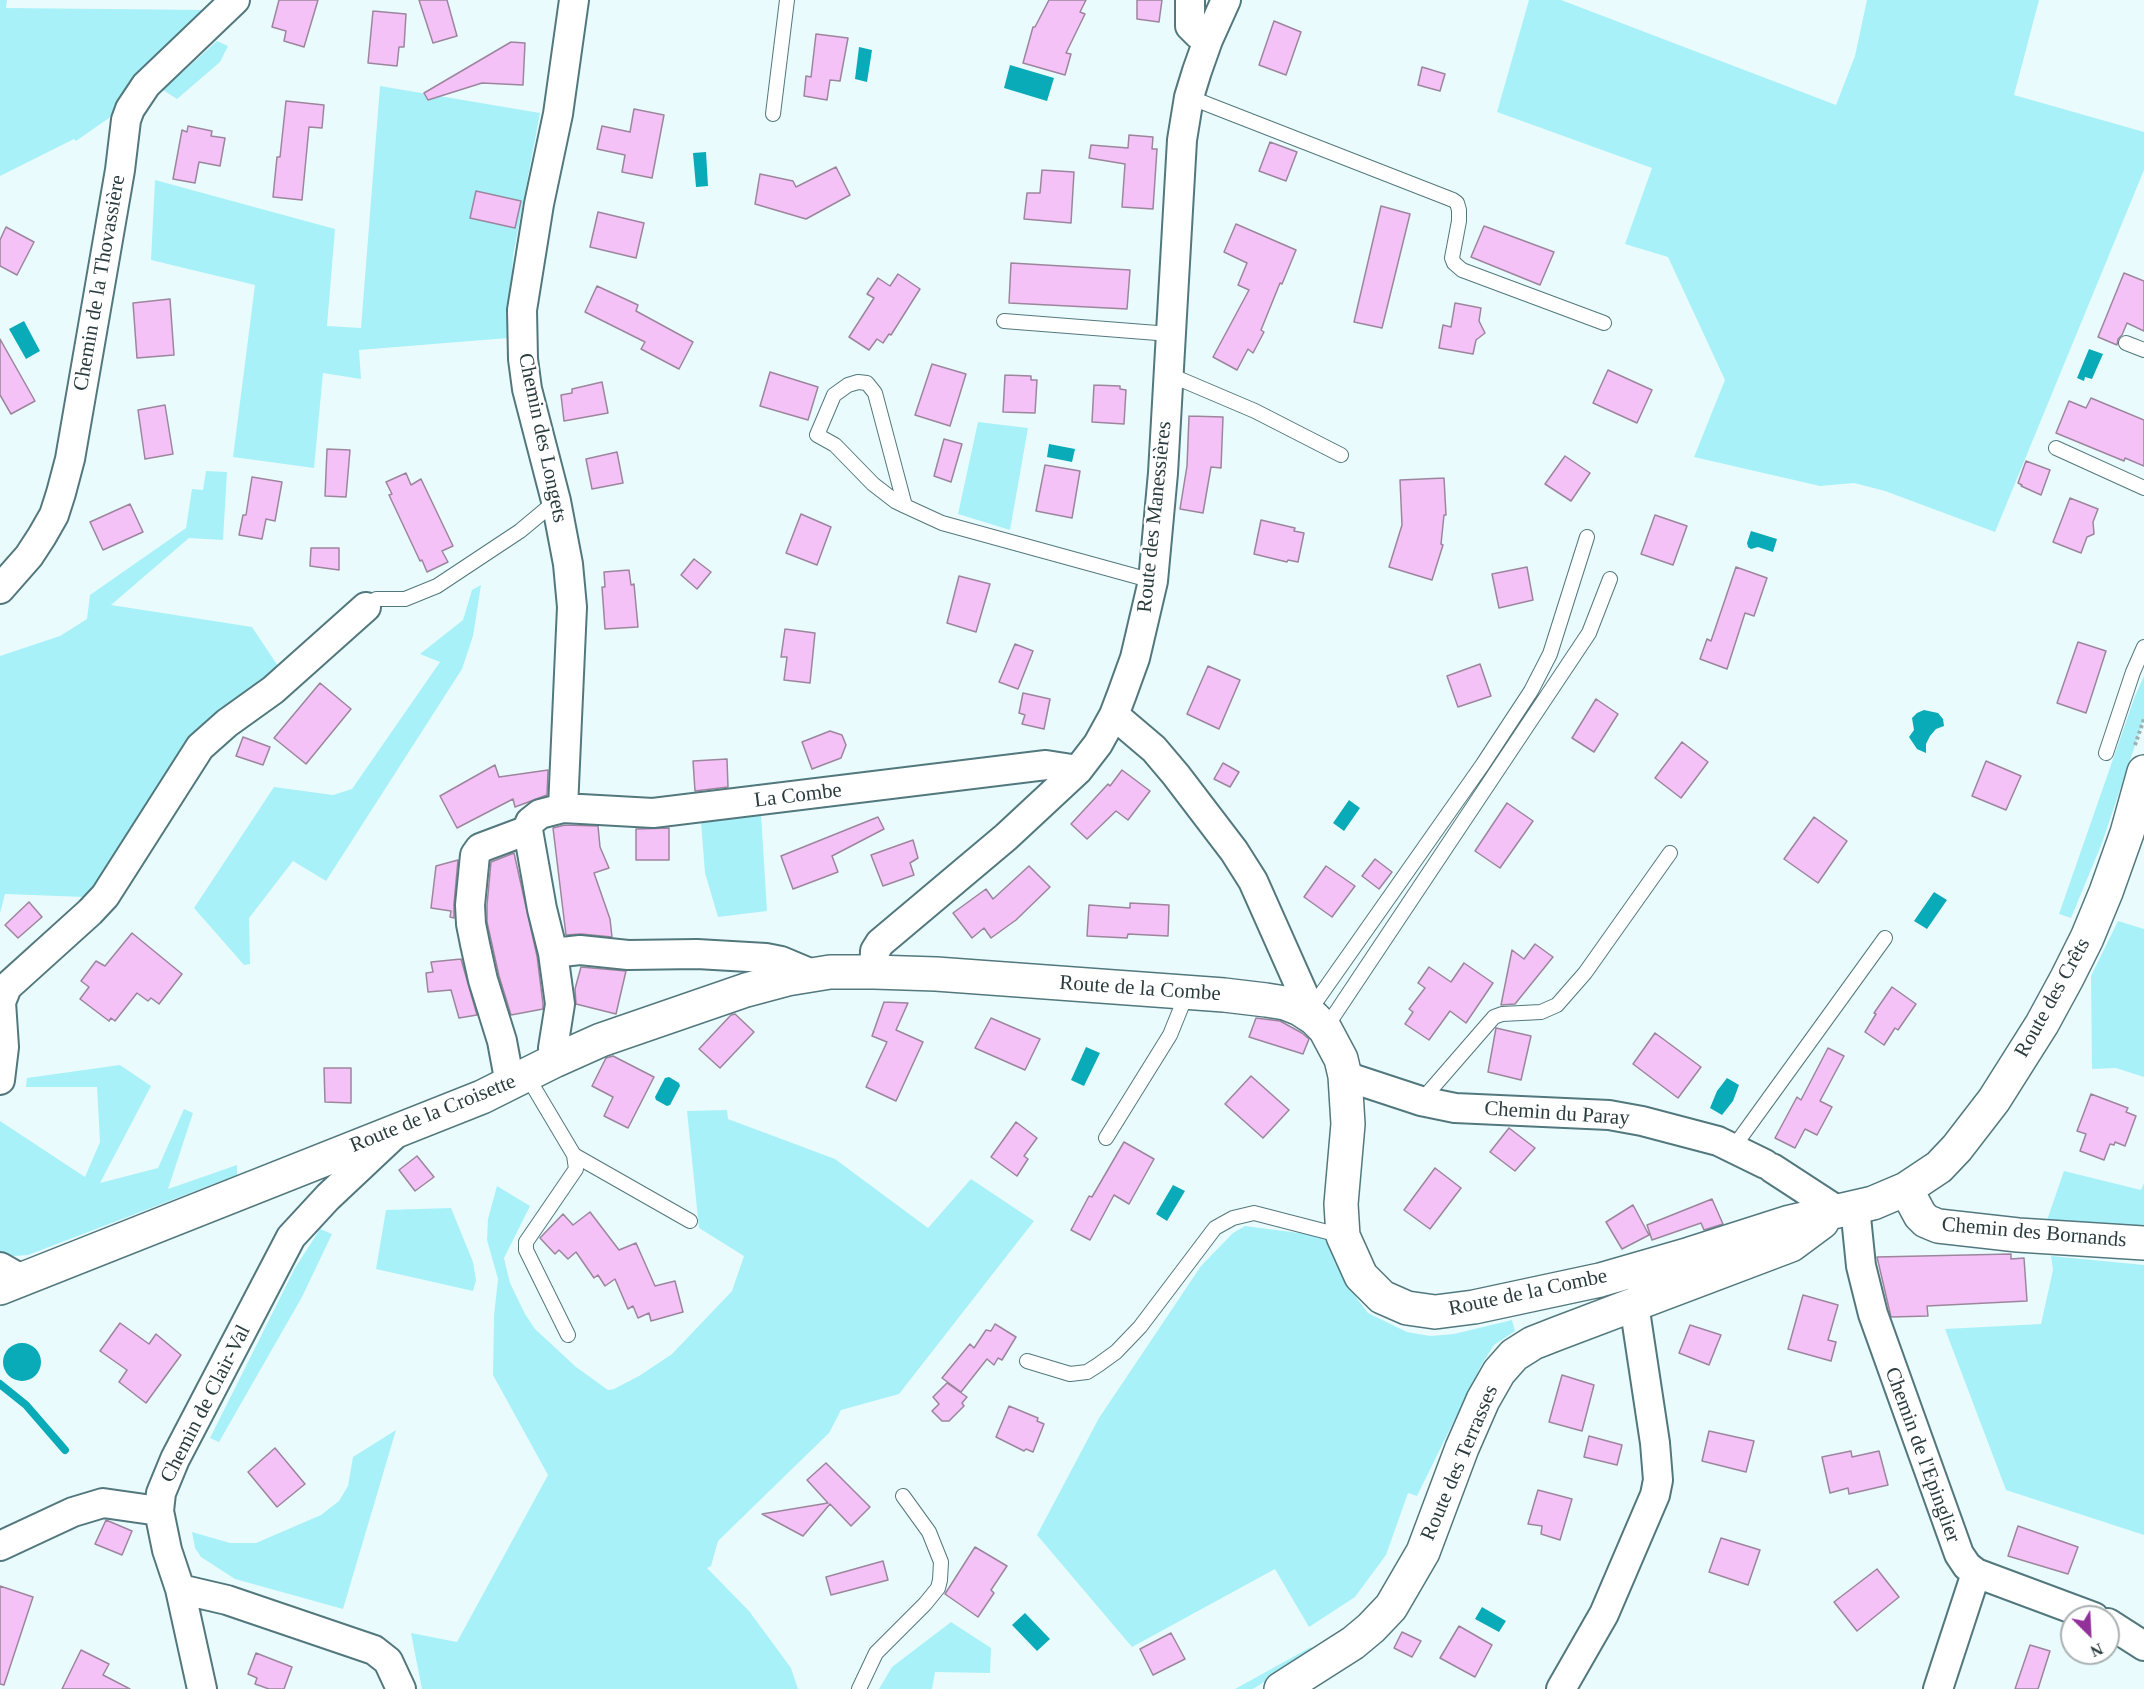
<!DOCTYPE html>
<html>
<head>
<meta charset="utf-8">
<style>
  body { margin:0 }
  #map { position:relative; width:2144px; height:1689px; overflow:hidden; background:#eafbfd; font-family:Georgia,serif }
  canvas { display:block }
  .north { position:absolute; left:2060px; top:1605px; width:60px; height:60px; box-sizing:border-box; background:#fff; border:2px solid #aab1b2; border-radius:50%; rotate:156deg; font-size:16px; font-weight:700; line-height:24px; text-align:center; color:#2b3c3e }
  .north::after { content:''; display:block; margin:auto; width:21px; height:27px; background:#92319a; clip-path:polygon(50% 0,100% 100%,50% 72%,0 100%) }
</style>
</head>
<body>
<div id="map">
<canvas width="2144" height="1689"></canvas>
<div class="north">N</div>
</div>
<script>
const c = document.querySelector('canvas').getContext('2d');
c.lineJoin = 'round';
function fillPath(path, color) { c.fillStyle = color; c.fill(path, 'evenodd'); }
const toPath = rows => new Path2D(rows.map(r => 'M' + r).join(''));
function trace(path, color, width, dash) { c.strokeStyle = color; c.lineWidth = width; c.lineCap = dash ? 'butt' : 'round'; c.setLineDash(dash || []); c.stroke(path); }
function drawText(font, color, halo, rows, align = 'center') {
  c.font = font + ' Georgia,serif'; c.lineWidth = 5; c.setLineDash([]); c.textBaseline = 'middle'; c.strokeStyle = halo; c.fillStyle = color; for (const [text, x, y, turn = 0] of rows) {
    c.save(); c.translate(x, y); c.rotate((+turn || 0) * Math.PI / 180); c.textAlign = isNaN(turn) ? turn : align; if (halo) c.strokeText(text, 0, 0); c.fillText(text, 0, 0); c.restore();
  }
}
const green = toPath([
  [0,0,7,0,6,8,209,10,136,79,109,118,76,141,74,139,0,176],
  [1529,0,1561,0,1836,105,1855,56,1867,0,2039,0,2014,95,2144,132,2144,170,1995,532,1885,491,1854,483,1820,486,1694,457,1725,380,1668,257,1625,244,1652,168,1497,112],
  [217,41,228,46,220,62,177,99,163,90],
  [380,86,540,113,513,256,508,338,359,350,361,379,323,373,314,468,233,457,255,285,151,260,155,180,335,229,327,326,361,328],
  [978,422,1028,428,1010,530,958,514],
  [206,471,227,472,223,540,189,538,111,605,252,627,282,672,85,897,5,894,0,913,0,656,60,636,87,619,90,595,186,528,192,489,203,490],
  [481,585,473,636,462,669,326,881,293,861,249,918,250,964,244,965,194,908,274,787,333,795,352,789,440,662,420,654,463,620,472,590],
  [2144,676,2144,719,2102,843,2071,918,2059,914,2135,696],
  [761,814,767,911,718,917,705,873,701,822],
  [2118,921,2144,929,2144,1077,2116,1068,2092,1069,2091,976],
  [120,1065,151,1086,100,1183,158,1168,184,1109,193,1113,168,1189,237,1165,237,1175,28,1255,0,1257,0,1121,85,1177,100,1142,97,1087,26,1087,27,1078],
  [727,1110,728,1119,835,1159,928,1228,971,1179,1034,1221,899,1394,841,1410,829,1433,718,1541,711,1566,707,1568,749,1611,791,1668,798,1689,422,1689,411,1633,457,1642,548,1475,493,1375,494,1316,498,1279,487,1240,488,1219,497,1186,530,1206,504,1258,510,1283,525,1314,535,1329,576,1367,608,1390,614,1389,639,1376,672,1354,732,1291,744,1256,699,1228,687,1111],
  [2064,1171,2141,1190,2144,1183,2144,1228,2047,1220],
  [451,1208,473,1262,476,1280,473,1291,376,1269,386,1210],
  [1245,1226,1330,1237,1348,1285,1358,1300,1368,1313,1407,1332,1430,1336,1454,1334,1512,1320,1515,1331,1494,1345,1482,1364,1417,1496,1408,1493,1386,1555,1355,1597,1309,1627,1275,1569,1132,1647,1037,1535,1099,1418,1201,1266,1233,1233],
  [320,1229,332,1234,302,1297,219,1442,210,1438,295,1268],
  [2051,1256,2144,1265,2144,1535,2006,1490,1945,1329,2041,1324,2053,1270],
  [396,1430,343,1609,235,1579,201,1557,195,1548,192,1532,230,1543,256,1543,321,1515,339,1501,348,1486,353,1457],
  [951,1622,991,1648,990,1673,935,1672,932,1689,879,1689,892,1667],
  [1311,1647,1313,1651,1253,1689,1235,1689]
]);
const water = toPath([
  [859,47,872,50,867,82,855,79],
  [1010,65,1054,78,1047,101,1004,88],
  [706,152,708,186,696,187,693,153],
  [24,321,40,351,26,359,9,329],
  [2089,349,2103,354,2092,379,2085,377,2084,381,2077,378],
  [1049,444,1075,449,1072,462,1047,457],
  [1751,531,1777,539,1773,552,1758,547,1751,549,1748,547,1747,543],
  [1924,710,1938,713,1943,719,1944,726,1936,729,1930,736,1926,744,1926,753,1917,749,1909,737,1914,730,1912,718,1917,713],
  [1349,800,1360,808,1344,831,1333,823],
  [1934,892,1947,900,1927,929,1914,921],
  [1086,1047,1100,1053,1084,1086,1071,1080],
  [669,1077,679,1083,680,1086,670,1105,667,1106,656,1100,655,1097,665,1078],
  [1727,1078,1739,1085,1733,1101,1722,1115,1710,1108,1717,1091],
  [1173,1185,1185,1191,1167,1221,1156,1214],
  '3 1362a19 19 0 1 1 38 0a19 19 0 1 1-38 0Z',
  [1482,1607,1506,1621,1499,1632,1475,1619],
  [1025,1613,1050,1639,1037,1651,1012,1625]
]);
const stream = toPath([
  [0,1384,26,1405,65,1450]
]);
const building = toPath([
  [279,0,318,0,304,47,284,41,286,31,272,27,279,0],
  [419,0,447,0,457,36,433,43,419,0],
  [1049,0,1086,0,1080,12,1085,14,1066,53,1071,54,1065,75,1023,63,1033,27,1035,27,1049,0],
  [1137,0,1162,0,1159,22,1137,19,1137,0],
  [373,11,406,14,404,47,399,47,397,66,368,63,373,11],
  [1274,21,1301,32,1286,75,1259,65,1274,21],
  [816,34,848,38,840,81,830,80,827,100,804,96,806,76,811,77,816,34],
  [511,42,525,43,523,85,482,83,428,100,424,93,511,42],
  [1422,67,1445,74,1440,91,1418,85,1422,67],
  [286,101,324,105,322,128,309,127,302,200,273,197,277,157,280,157,286,101],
  [634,109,664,115,652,178,622,172,625,155,597,149,602,126,630,132,634,109],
  [188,126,212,131,211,136,225,138,220,166,199,162,195,183,173,179,182,130,187,132,188,126],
  [1129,135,1153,137,1152,149,1157,149,1153,209,1122,207,1125,164,1089,158,1091,145,1128,148,1129,135],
  [1270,142,1297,152,1286,181,1259,171,1270,142],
  [836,167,850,195,806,219,755,204,760,174,793,181,796,187,836,167],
  [1042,170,1074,172,1071,223,1024,219,1027,193,1040,193,1042,170],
  [476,191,521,201,515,228,470,218,476,191],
  [1381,206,1410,214,1382,328,1354,322,1381,206],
  [598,212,644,223,636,258,590,247,598,212],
  [1236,224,1296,250,1282,284,1280,283,1261,330,1264,332,1253,353,1248,349,1237,370,1213,357,1249,290,1238,285,1247,263,1224,252,1236,224],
  [1484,226,1554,252,1540,285,1471,257,1484,226],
  [6,227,34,242,17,275,0,266,0,240,6,227],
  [1011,263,1130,270,1127,309,1009,303,1011,263],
  [2124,273,2144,281,2144,331,2127,323,2122,335,2118,339,2117,345,2098,337,2124,273],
  [898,274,920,289,891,335,889,334,883,343,877,339,869,350,849,337,874,298,867,294,878,278,890,286,898,274],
  [597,286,638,305,636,311,693,342,679,369,641,349,645,342,585,312,597,286],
  [170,299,174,355,137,358,133,303,170,299],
  [1455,303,1481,308,1479,321,1485,333,1476,340,1473,354,1439,348,1443,325,1451,327,1455,303],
  [0,339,35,401,11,414,0,395,0,339],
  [932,364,966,374,950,426,915,415,932,364],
  [1608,370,1652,390,1637,423,1593,403,1608,370],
  [770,372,818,387,808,420,760,406,770,372],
  [1005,375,1031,376,1031,380,1037,380,1035,413,1003,412,1005,375],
  [602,382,608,413,564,421,561,395,572,393,572,389,602,382],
  [1094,385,1120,386,1120,389,1126,390,1124,424,1092,422,1094,385],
  [2091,398,2144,420,2144,466,2125,458,2124,461,2056,433,2069,401,2086,408,2091,398],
  [165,405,173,454,145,459,138,410,165,405],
  [1189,416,1223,417,1221,468,1211,467,1203,513,1180,509,1187,466,1189,416],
  [944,439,962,444,951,482,934,476,944,439],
  [327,449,350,450,346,497,325,496,327,449],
  [617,452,623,483,592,489,586,459,617,452],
  [1565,456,1590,473,1571,501,1545,484,1565,456],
  [2026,461,2050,470,2041,495,2021,486,2022,485,2018,483,2026,461],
  [1045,465,1080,471,1072,518,1036,511,1045,465],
  [406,473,411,485,421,479,453,546,442,551,448,562,427,572,422,560,420,561,389,495,392,494,386,482,406,473],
  [252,477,282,482,275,521,266,519,262,539,239,535,243,515,246,515,252,477],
  [1444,478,1446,515,1444,515,1441,544,1443,545,1432,580,1389,567,1402,525,1400,480,1444,478],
  [2070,498,2098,509,2093,522,2094,534,2087,537,2081,553,2053,542,2070,498],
  [130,504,143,532,103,550,90,522,130,504],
  [801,514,831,527,817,565,786,553,801,514],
  [1655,515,1687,526,1673,565,1641,554,1655,515],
  [1261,520,1295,528,1294,531,1304,533,1298,562,1288,560,1287,562,1254,554,1261,520],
  [311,548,339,548,339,570,310,566,311,548],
  [694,559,711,572,697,589,681,575,694,559],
  [1527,567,1533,600,1499,608,1492,574,1527,567],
  [1736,567,1767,578,1754,616,1745,613,1727,669,1700,659,1707,639,1711,641,1736,567],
  [629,570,631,585,634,584,638,627,605,629,602,587,605,587,604,572,629,570],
  [959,576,990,584,976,632,947,623,959,576],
  [785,629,815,633,810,683,784,680,787,657,781,657,785,629],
  [2078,642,2106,651,2086,713,2057,703,2078,642],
  [1015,644,1033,651,1018,689,999,682,1015,644],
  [1480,664,1491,696,1458,707,1447,676,1480,664],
  [1208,666,1240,680,1219,729,1187,714,1208,666],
  [320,683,351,709,306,764,274,738,320,683],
  [1023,693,1050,699,1044,729,1022,724,1025,715,1019,713,1023,693],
  [1596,699,1618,714,1594,752,1572,738,1596,699],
  [830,731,842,735,846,745,841,758,812,769,802,742,830,731],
  [243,737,270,747,263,765,236,756,243,737],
  [1682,742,1708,762,1681,798,1655,778,1682,742],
  [727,759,728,787,695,791,693,761,727,759],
  [1986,761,2021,776,2006,810,1972,796,1986,761],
  [1223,763,1239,772,1230,787,1214,779,1223,763],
  [495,765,499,777,548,770,547,795,515,807,513,799,457,828,440,796,495,765],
  [1122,770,1150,791,1128,820,1116,811,1087,839,1071,824,1108,784,1110,786,1122,770],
  [1507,803,1533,821,1500,868,1475,851,1507,803],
  [878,817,884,829,832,856,838,872,793,889,781,856,878,817],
  [1814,817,1847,841,1818,883,1784,859,1814,817],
  [565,825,598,826,600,847,609,868,594,873,610,919,612,937,581,934,566,935,553,828,565,825],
  [669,828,669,860,636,860,636,829,669,828],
  [913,840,918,858,910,863,914,875,883,886,871,855,913,840],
  [514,853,537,956,543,1004,543,1009,511,1015,499,976,487,922,487,905,491,862,514,853],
  [1375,859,1392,872,1379,889,1362,876,1375,859],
  [458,860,454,904,454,918,450,917,451,911,431,908,436,866,458,860],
  [1029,866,1050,887,1016,920,991,938,984,928,972,938,953,913,986,889,993,899,1029,866],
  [1326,866,1355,886,1332,917,1304,897,1326,866],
  [29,902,42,917,18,938,5,925,29,902],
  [1130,903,1169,905,1168,936,1128,934,1127,938,1087,936,1089,905,1130,908,1130,903],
  [132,933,182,974,159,1004,151,998,148,1001,137,993,115,1021,111,1018,109,1021,80,999,89,987,81,981,96,961,105,966,132,933],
  [1535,944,1553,957,1515,1004,1501,1005,1512,950,1524,959,1535,944],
  [461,959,477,1015,459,1018,451,990,428,992,426,973,433,972,431,962,461,959],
  [1464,963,1493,983,1466,1023,1450,1011,1429,1040,1405,1024,1413,1012,1409,1009,1425,988,1418,983,1429,967,1451,982,1464,963],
  [581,967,626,971,616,1014,576,1004,575,989,581,967],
  [1892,987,1916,1004,1898,1030,1895,1028,1884,1045,1865,1032,1876,1014,1874,1013,1892,987],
  [884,1002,908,1003,896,1030,923,1042,896,1101,866,1087,887,1042,872,1036,884,1002],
  [735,1014,754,1032,720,1068,699,1049,731,1015,735,1014],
  [991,1018,1040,1039,1025,1070,975,1048,991,1018],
  [1256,1018,1280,1021,1302,1033,1309,1039,1303,1054,1249,1037,1256,1018],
  [1496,1028,1531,1036,1521,1080,1488,1072,1496,1028],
  [1655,1033,1701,1067,1678,1098,1633,1064,1655,1033],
  [1828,1048,1844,1056,1820,1101,1832,1107,1817,1135,1805,1129,1795,1148,1775,1138,1797,1097,1801,1100,1828,1048],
  [613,1056,654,1077,628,1128,604,1116,613,1097,592,1086,606,1058,613,1056],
  [324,1068,351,1068,351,1103,325,1102,324,1068],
  [1251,1076,1289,1110,1263,1138,1225,1104,1251,1076],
  [2091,1094,2128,1108,2126,1112,2136,1116,2125,1146,2115,1142,2114,1145,2110,1144,2104,1160,2080,1151,2086,1134,2077,1131,2091,1094],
  [1016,1122,1037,1138,1024,1156,1028,1159,1017,1176,991,1157,1016,1122],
  [1509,1128,1535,1148,1515,1171,1490,1152,1509,1128],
  [1124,1142,1154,1159,1129,1204,1114,1195,1090,1240,1071,1230,1089,1196,1092,1197,1124,1142],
  [417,1156,434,1177,415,1191,399,1170,417,1156],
  [1435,1168,1461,1188,1430,1229,1404,1210,1435,1168],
  [1712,1199,1723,1224,1704,1230,1701,1223,1652,1240,1647,1225,1712,1199],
  [1633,1205,1649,1235,1622,1249,1606,1222,1633,1205],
  [590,1212,619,1250,636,1243,655,1286,675,1281,683,1312,651,1321,649,1313,638,1318,633,1306,628,1309,615,1279,605,1286,598,1275,594,1278,576,1252,568,1259,559,1250,555,1254,540,1238,563,1214,573,1225,590,1212],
  [2011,1254,2011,1259,2024,1258,2027,1301,1927,1306,1928,1316,1891,1317,1877,1257,2011,1254],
  [1803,1295,1838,1305,1828,1340,1836,1342,1831,1361,1788,1349,1803,1295],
  [120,1323,149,1344,156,1334,181,1355,146,1403,119,1382,127,1370,100,1351,120,1323],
  [995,1324,1016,1337,1002,1360,998,1358,994,1365,987,1359,961,1392,942,1378,970,1344,974,1348,986,1330,991,1331,995,1324],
  [1690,1325,1721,1335,1709,1365,1679,1353,1690,1325],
  [1562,1375,1594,1385,1582,1431,1549,1422,1562,1375],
  [947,1383,967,1397,962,1403,964,1406,949,1421,942,1421,932,1411,939,1404,933,1397,947,1383],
  [1009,1406,1038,1418,1037,1421,1044,1424,1033,1452,1026,1449,1024,1451,996,1437,1009,1406],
  [1709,1431,1754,1441,1746,1472,1702,1461,1709,1431],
  [1589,1436,1622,1445,1617,1465,1584,1457,1589,1436],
  [275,1448,305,1484,277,1507,248,1472,275,1448],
  [1851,1451,1852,1457,1879,1451,1888,1485,1849,1494,1848,1488,1830,1493,1822,1457,1851,1451],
  [826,1463,870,1507,851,1526,830,1504,803,1536,762,1514,828,1503,807,1480,826,1463],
  [1538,1490,1572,1499,1560,1540,1541,1534,1542,1526,1528,1524,1538,1490],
  [106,1520,132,1531,122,1555,95,1544,106,1520],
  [2018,1526,2078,1547,2068,1574,2008,1556,2018,1526],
  [1721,1538,1760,1550,1748,1585,1709,1572,1721,1538],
  [975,1547,1007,1566,991,1590,994,1593,978,1617,945,1594,975,1547],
  [883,1561,888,1580,831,1595,826,1577,883,1561],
  [1877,1569,1899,1597,1857,1631,1834,1602,1877,1569],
  [0,1586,33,1597,4,1685,0,1684,0,1586],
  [1459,1626,1492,1645,1475,1677,1440,1658,1459,1626],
  [1402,1632,1421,1641,1412,1657,1394,1648,1402,1632],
  [1171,1633,1185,1659,1153,1675,1140,1649,1171,1633],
  [2030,1645,2050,1651,2038,1689,2015,1689,2030,1645],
  [81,1650,109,1664,103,1675,130,1689,62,1689,81,1650],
  [256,1653,292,1667,284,1689,269,1689,255,1684,257,1678,248,1674,256,1653]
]);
const path = toPath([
  [2135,745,2144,719]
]);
const service = toPath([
  [1189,97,1453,200,1457,203,1459,210,1459,221,1452,258,1454,263,1462,270,1604,323],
  [773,114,787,0],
  [1004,321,1170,334],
  [2126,343,2144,350],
  [1168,374,1255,411,1341,455],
  [2056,448,2144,488],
  [905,506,875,393,867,383,858,382,848,385,834,395,817,435,835,445,873,484,895,501,905,506,942,523,1153,581],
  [366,607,376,599,405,599,437,586,520,531,556,501],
  [2106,753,2133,672,2144,647],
  [1310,1010,1483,764,1531,691,1550,654,1587,537],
  [1325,1029,1589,633,1610,579],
  [527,1076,574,1155,576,1169,526,1242,526,1250,568,1335],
  [1421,1101,1494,1017,1502,1014,1541,1012,1557,1005,1585,973,1670,853],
  [1106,1138,1170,1035,1187,993],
  [1733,1148,1885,938],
  [574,1155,690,1221],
  [1027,1361,1070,1374,1087,1372,1098,1365,1116,1352,1140,1327,1215,1228,1233,1218,1254,1213,1343,1236],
  [859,1689,876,1653,925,1604,938,1588,940,1580,941,1562,929,1532,903,1496]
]);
const minor = toPath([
  [1190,0,1190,26,1198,34,1208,40],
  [0,589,29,556,42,536,54,515,61,493,70,459,120,170,126,120,130,109,146,85,235,0],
  [1114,715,1154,749,1176,775,1234,851,1253,881,1314,1018],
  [563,808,572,607,568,564,556,501,527,389,523,359,522,310,539,204,558,114,574,0],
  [553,953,580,950,628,955,697,954,766,958,781,961,812,974],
  [874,972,875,951,880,943,1006,837,1078,770,1098,744,1114,715,1122,694,1135,658,1153,581,1163,473,1182,140,1189,97,1197,71,1208,40,1226,0],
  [554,1061,553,1048,560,1004,553,953,542,909,528,830,530,822,540,814,563,808,653,813,1046,765,1078,770],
  [1345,1076,1421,1101,1455,1108,1609,1115,1642,1121,1718,1141,1765,1164],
  [0,1080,4,1047,1,1002,7,987,90,912,105,896,200,747,227,723,273,690,366,607],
  [510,1084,502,1041,483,980,475,944,471,924,470,905,475,855,480,848,528,830],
  [395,1134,328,1197,291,1237,175,1459,161,1493,159,1511,167,1550,180,1589,227,1600,374,1650,388,1661,401,1689],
  [1772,1168,1838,1211],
  [1855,1207,1861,1266,1873,1314,1959,1554,1967,1566,1976,1573,2094,1617],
  [0,1267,21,1279],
  [0,1546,73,1512,103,1503,159,1511],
  [180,1589,202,1689],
  [2108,1623,2144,1646],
  [1561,1689,1604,1614,1655,1495,1658,1480,1655,1443,1634,1304],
  [1938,1689,1976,1573]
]);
const tertiary = toPath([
  [1906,1189,1920,1215,1926,1221,1938,1226,2018,1235,2144,1243],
  [0,1288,482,1097,554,1061,601,1040,746,990,787,979,830,972,874,972,936,974,1224,995,1266,1000,1285,1003,1300,1009,1314,1018,1325,1029,1341,1059,1345,1076,1348,1124,1341,1204,1343,1236,1361,1276,1382,1297,1407,1308,1435,1312,1474,1307,1600,1280,1690,1254,1790,1222,1873,1203,1906,1189,1939,1167,1957,1148,1994,1100,2042,1024,2067,978,2087,938,2106,892,2127,833,2144,772],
  [1281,1689,1353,1643,1371,1628,1391,1607,1423,1552,1462,1448,1483,1400,1499,1372,1514,1355,1533,1343,1556,1334,1791,1245,1822,1222]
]);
const streetNames = [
  ["Chemin de la Thovassière",100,283,-80],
  ["Chemin des Longets",542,438,78],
  ["Route des Manessières",1155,517,-84],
  ["La Combe",798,796,-7],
  ["Route de la Combe",1140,989,4],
  ["Route des Crêts",2053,998,-61],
  ["Route de la Croisette",433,1114,-22],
  ["Chemin du Paray",1557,1114,4],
  ["Chemin des Bornands",2034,1233,5],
  ["Route de la Combe",1528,1293,-12],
  ["Chemin de Clair-Val",206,1404,-63],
  ["Chemin de l'Epinglier",1922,1455,70],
  ["Route des Terrasses",1460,1463,-67]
];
fillPath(green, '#a9f1f9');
fillPath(water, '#0aabb8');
trace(stream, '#0aabb8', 8);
fillPath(building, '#f5c2f7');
trace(building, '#9c869d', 1.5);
trace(service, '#52787d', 16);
trace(minor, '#52787d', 32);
trace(tertiary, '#52787d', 36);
trace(path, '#9fb0b2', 4, [3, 3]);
trace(service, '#fff', 14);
trace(minor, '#fff', 28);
trace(tertiary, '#fff', 33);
drawText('21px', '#2b3c3e', '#fff', streetNames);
</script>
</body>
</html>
